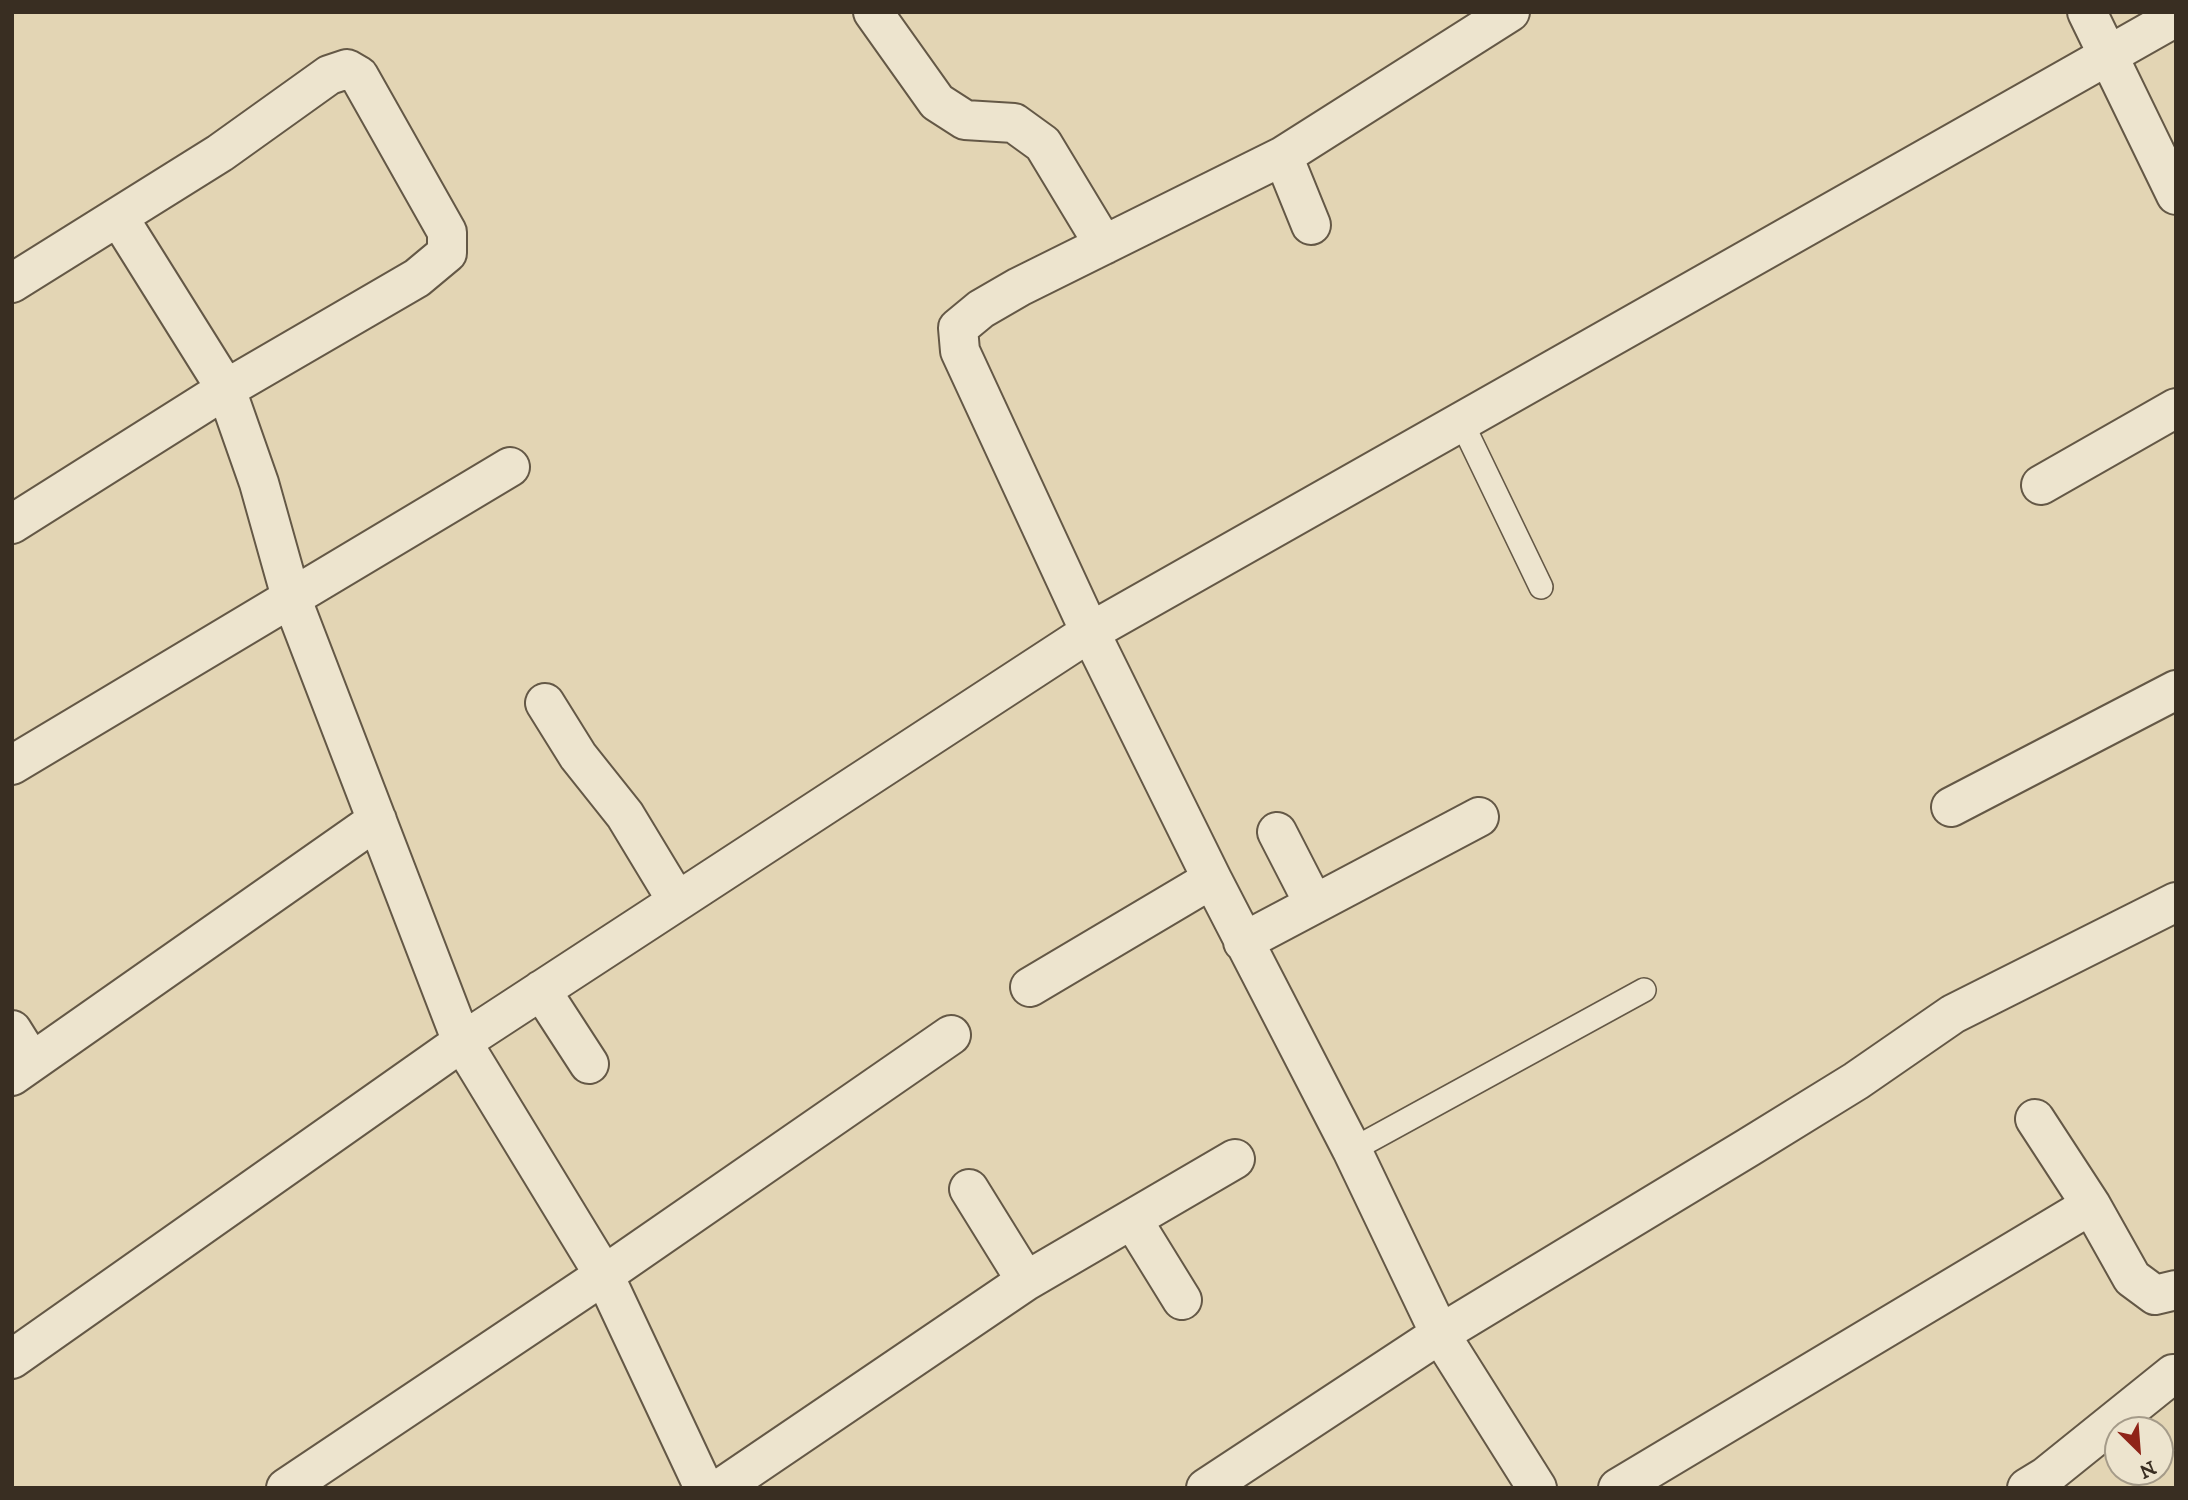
<!DOCTYPE html>
<html>
<head>
<meta charset="utf-8">
<style>
  body { margin:0 }
  #map { position:relative; width:2188px; height:1500px; overflow:hidden; background:#e3d5b4; font-family:"IM FELL DW Pica",serif }
  canvas { display:block }
  .frame { position:absolute; inset:0; border:14px solid #392e22; pointer-events:none }
  .north { position:absolute; left:2104px; top:1416px; width:70px; height:70px; box-sizing:border-box; background:#ede4ce; border:2px solid #a59b89; border-radius:50%; rotate:155deg; font-size:19px; font-weight:700; line-height:28px; text-align:center; color:#392e22 }
  .north::after { content:''; display:block; margin:auto; width:24px; height:32px; background:#8f2418; clip-path:polygon(50% 0,100% 100%,50% 72%,0 100%) }
</style>
</head>
<body>
<div id="map">
<canvas width="2188" height="1500"></canvas>
<div class="frame"></div>
<div class="north">N</div>
</div>
<script>
const c = document.querySelector('canvas').getContext('2d');
c.lineJoin = 'round';
const toPath = rows => new Path2D(rows.map(r => 'M' + r).join(''));
function trace(path, color, width, dash) { c.strokeStyle = color; c.lineWidth = width; c.lineCap = dash ? 'butt' : 'round'; c.setLineDash(dash || []); c.stroke(path); }
const lane = toPath([
  [1461,421,1541,587],
  [1352,1150,1644,990]
]);
const street = toPath([
  [873,12,937,102,965,120,1014,123,1043,144,1104,245],
  [1510,12,1283,156,1019,287,981,309,958,328,960,351,1090,632,1212,879,1352,1150,1440,1334,1537,1488],
  [2087,12,2176,195],
  [1283,156,1311,225],
  [119,218,226,389,259,483,291,597,462,1042,604,1275,704,1488],
  [12,283,220,153,329,75,347,69,359,76,447,232,447,253,417,278,226,389,12,524],
  [2041,485,2176,408],
  [545,703,578,756,625,815,677,901],
  [12,765,510,467],
  [1951,807,2176,690],
  [1277,832,1314,904],
  [1243,942,1479,817],
  [1030,987,1212,879],
  [541,990,589,1064],
  [12,1030,32,1062],
  [12,1076,377,820],
  [2035,1119,2091,1205,2132,1278,2155,1295,2176,1290],
  [969,1189,1026,1281],
  [1132,1219,1182,1300],
  [12,1359,462,1042,1090,632,2176,17],
  [286,1488,604,1275,951,1035],
  [721,1488,1026,1281,1235,1159],
  [1206,1488,1440,1334,1749,1147,1856,1081,1953,1014,2176,902],
  [1618,1488,2091,1205],
  [2027,1488,2045,1477,2173,1374]
]);
trace(lane, '#645846', 26);
trace(street, '#645846', 42);
trace(lane, '#ede4ce', 23);
trace(street, '#ede4ce', 38);
</script>
</body>
</html>
